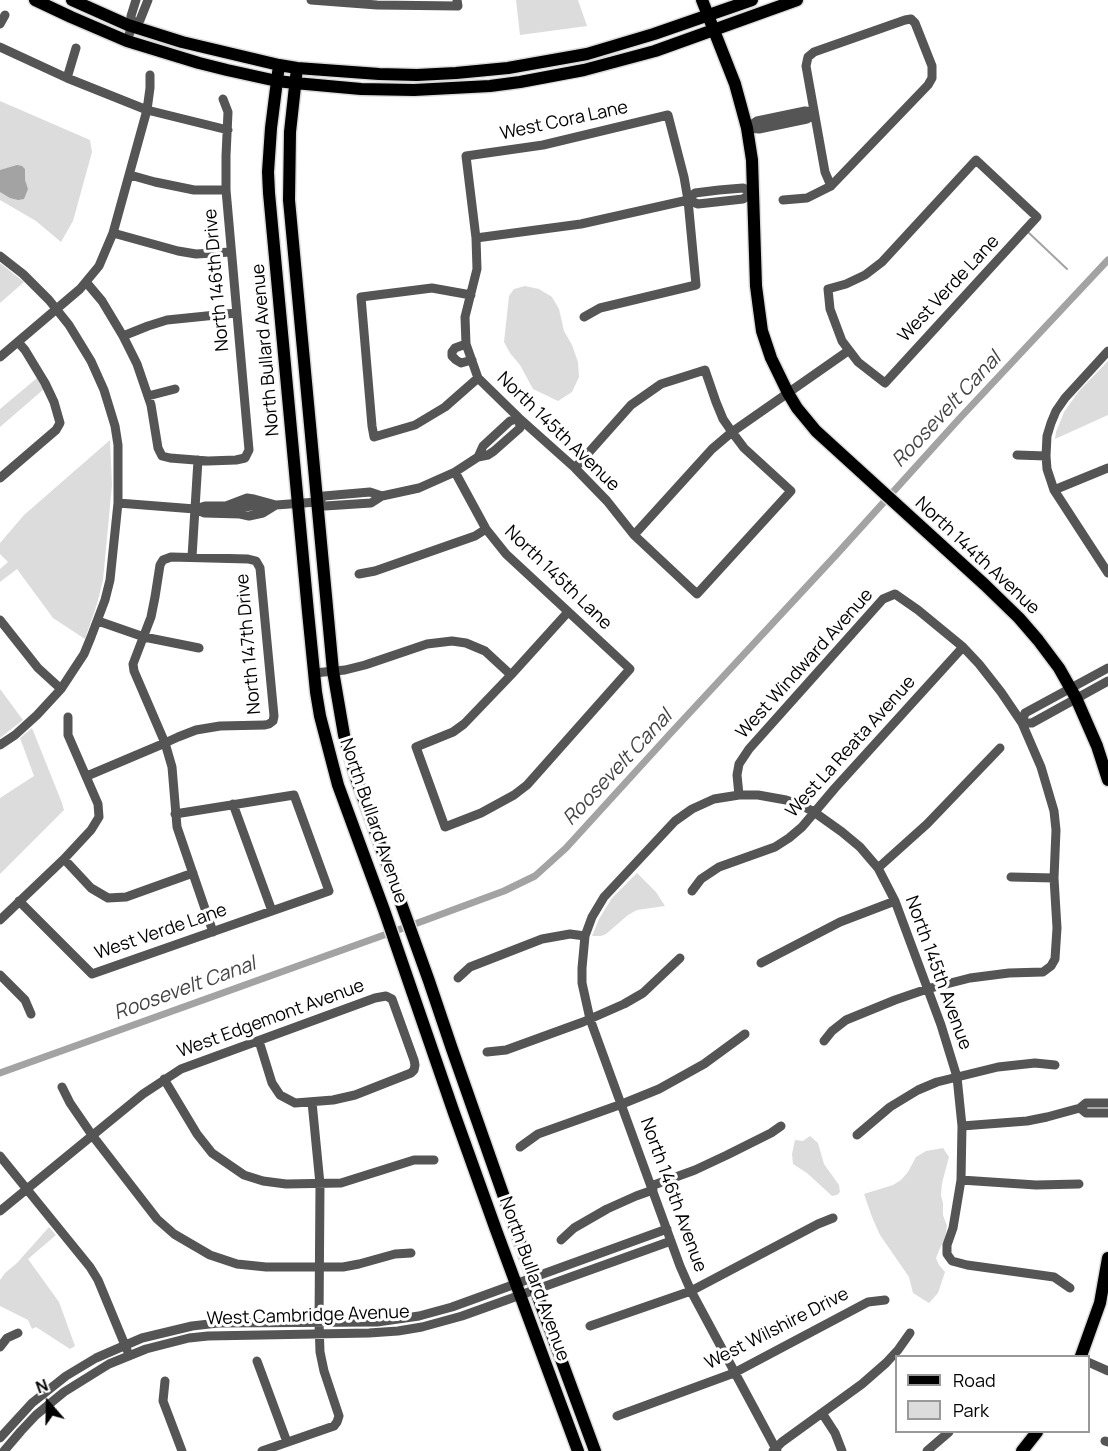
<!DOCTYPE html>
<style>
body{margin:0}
#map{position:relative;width:1108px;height:1451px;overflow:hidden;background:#fff;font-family:Manrope,sans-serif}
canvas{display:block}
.legend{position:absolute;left:895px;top:1355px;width:195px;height:78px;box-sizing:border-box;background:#fff;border:2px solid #999;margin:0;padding:8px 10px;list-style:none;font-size:18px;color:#000}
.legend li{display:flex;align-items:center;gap:12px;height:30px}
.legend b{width:30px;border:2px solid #999}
.north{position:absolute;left:18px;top:1373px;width:60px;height:60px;-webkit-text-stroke:4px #fff;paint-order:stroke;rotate:340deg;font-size:16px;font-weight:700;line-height:24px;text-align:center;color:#000}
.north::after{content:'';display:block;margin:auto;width:21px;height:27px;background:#000;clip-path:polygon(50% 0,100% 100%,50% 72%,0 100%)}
</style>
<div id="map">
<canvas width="1108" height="1451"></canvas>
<ul class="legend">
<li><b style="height:8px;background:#000"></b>Road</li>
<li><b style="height:16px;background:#dcdcdc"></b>Park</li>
</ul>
<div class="north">N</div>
</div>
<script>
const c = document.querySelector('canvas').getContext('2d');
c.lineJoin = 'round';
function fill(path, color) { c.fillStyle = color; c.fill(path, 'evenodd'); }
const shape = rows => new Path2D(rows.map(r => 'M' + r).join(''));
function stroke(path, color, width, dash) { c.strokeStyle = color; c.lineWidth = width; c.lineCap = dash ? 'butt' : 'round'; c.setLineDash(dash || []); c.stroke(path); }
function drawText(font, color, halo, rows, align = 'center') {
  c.font = font + ' Manrope,sans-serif'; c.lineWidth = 6; c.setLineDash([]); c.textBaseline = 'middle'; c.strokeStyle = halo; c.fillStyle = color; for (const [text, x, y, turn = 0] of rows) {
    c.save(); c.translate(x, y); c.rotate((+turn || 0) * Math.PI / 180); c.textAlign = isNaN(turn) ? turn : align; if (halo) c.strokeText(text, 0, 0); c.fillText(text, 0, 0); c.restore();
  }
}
fill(shape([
 [516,0,578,0,587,26,520,35],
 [0,101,90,140,92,152,73,221,61,242,36,221,0,200],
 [0,263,24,282,0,303],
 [525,286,539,289,552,297,559,309,564,331,572,345,578,362,579,377,572,392,558,401,533,389,520,365,510,353,504,342,509,296,514,289],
 [1108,361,1108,415,1055,439,1056,432,1064,412,1079,391],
 [37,378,44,389,0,427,0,409],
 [110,440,112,485,103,580,97,604,85,639,53,618,17,569,0,582,0,569,8,562,0,554,0,543,24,515],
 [0,689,23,720,0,738],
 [32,728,62,803,64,810,0,874,0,798,34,776,20,738],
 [637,873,656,892,665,906,637,910,628,915,606,934,601,936,592,936,599,919,612,898],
 [810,1136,818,1143,824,1164,839,1185,840,1192,837,1195,832,1196,807,1173,793,1164,792,1154,795,1140,803,1141],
 [943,1148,949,1157,942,1183,941,1195,943,1203,943,1215,947,1226,945,1239,940,1248,936,1258,939,1265,945,1272,938,1293,929,1303,913,1293,909,1277,880,1235,872,1217,864,1194,893,1185,901,1180,908,1172,916,1157,926,1151],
 [49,1227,56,1235,28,1259,59,1302,75,1346,70,1349,36,1327,32,1329,28,1320,0,1306,0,1280,5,1273,17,1263]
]), '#dcdcdc');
fill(shape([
 [17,165,22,166,25,169,25,180,28,189,24,199,18,200,10,198,0,192,0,170]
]), '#a3a3a3');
stroke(shape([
 [1029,233,1067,269]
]), '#a3a3a3', 2);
stroke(shape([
 [0,1073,423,921,504,891,535,876,566,848,669,735,836,555,959,419,1108,260]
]), '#a3a3a3', 7);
const major = shape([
 [35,0,71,17,127,41,199,63,227,70,277,81,295,83,361,89,414,90,490,86,520,82,584,70,655,51,797,0],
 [72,0,128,25,182,42,279,65,297,68,379,74,417,75,456,73,508,68,587,54,654,34,752,0],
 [702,0,735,84,747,128,752,160,756,286,759,309,762,331,771,358,788,393,797,408,816,431,985,585,1019,618,1038,640,1059,668,1076,698,1097,746,1108,780],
 [279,65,271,128,268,172,269,193,308,612,316,692,320,716,338,785,384,910,454,1113,496,1230,578,1451],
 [297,68,290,132,289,200,333,671,344,735,356,778,429,981,452,1049,530,1271,538,1297,595,1451],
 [1081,1356,1100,1303,1108,1258],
 [1022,1451,1037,1432]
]);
stroke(major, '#dbdbdb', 15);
stroke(shape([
 [311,0,377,5,458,6,457,0],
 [0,24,5,15],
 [132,26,140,20,148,0],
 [127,41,132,26,131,16,136,0],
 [0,47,67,78,147,110,228,130],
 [67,78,76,48],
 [747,128,757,121,805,111,814,112],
 [747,128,759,129,807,119,814,112],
 [976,160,1037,217,885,383,858,362,842,341,830,309,828,289,846,284,865,275,882,262,976,160],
 [130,175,155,182,194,190,226,190],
 [688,200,695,193,719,190,743,188,753,192],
 [783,200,807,198,831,186,928,85,932,78,932,66,915,23,911,19,905,20,814,52,808,57,806,66,825,172,831,186],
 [113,233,178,251,196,254,231,252],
 [476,238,581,224,688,200,698,204,743,199,753,192],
 [0,256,23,274,49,300,69,325,91,361,104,390,115,426,118,445,118,503,110,580,105,600,91,637,84,654,61,689,37,715,15,735,0,745],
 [86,282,102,301,123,336,137,364,151,405,158,448,162,456,170,458,208,461,236,460,245,458,249,450,226,190,226,156,228,112,223,99],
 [471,295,432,288,361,297,372,426,374,437,415,425,445,407,478,378],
 [123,336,148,326,167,320,236,313],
 [466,344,455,348,452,352,452,356,456,360,461,363,472,360],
 [1108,351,1065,398,1056,411,1051,423,1047,436,1046,456,1047,469,1054,490,1108,573],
 [0,357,80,289,99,266,113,233,147,110,150,88,150,75],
 [148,396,175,389],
 [1017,455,1046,456],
 [575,468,631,405,661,384,705,370,716,402,723,419,732,432,744,448,791,491,697,594,634,535,607,501,575,468,519,418,478,378,466,344,465,317,477,269,476,238,466,156,543,145,668,115,684,177,688,200,696,285,600,308,584,317],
 [455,472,486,529,506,554,630,669,527,785,514,795,481,813,445,827,416,747,453,732,464,724,511,675,568,612],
 [0,478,56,430,60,423,54,402,45,383,25,350,18,342],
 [1054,490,1108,468],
 [317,502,325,506,371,503,382,496,419,488,455,472,478,457,488,455,494,451,520,428,519,418,510,421,483,446,478,457],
 [317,502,324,496,370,492,382,496],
 [118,503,195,509,205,506,226,506,247,498,254,499,276,505,317,502],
 [232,506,244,507,266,504],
 [195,509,204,513,240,514,249,516,263,513,276,505],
 [634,535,712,449,732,432,848,351],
 [192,557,198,460],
 [359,574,375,571,475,536,486,529],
 [0,620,38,668,61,689],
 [98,621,144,637,199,648],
 [1108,668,1025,713,1022,723,1032,723,1108,681],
 [314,673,345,670,365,665,427,644,452,641,466,643,485,651,511,675],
 [87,776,165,743,178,737,196,730,220,726,265,725,269,724,273,721,274,716,260,568,256,561,248,559,171,557,163,560,160,565,155,597,151,617,133,664,134,671,165,743,172,767,177,827,213,932],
 [739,795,737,775,739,764,749,749,883,599,895,594,918,610,963,647,979,664,1001,692,1022,723,1041,767,1054,811,1056,830,1054,878,1057,928,1055,959,1051,966,1043,972,1009,973,970,978,927,989,895,1000,846,1020,832,1031,824,1041],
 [233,804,272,911],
 [64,859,91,888,108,898,126,897,193,873],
 [878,868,927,824,1000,748],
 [1011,877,1054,878],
 [692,891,701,879,719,867,775,847,789,838,802,827,835,788,963,647],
 [19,901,92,974,329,891,294,795,175,814],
 [0,920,64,859,91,830,99,817,98,804,68,735,68,717],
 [761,963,840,922,895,901],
 [0,975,25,1000,31,1014],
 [458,978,470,967,542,939,570,934,585,936],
 [487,1052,506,1050,583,1022,624,1004,643,993,680,958],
 [164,1079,197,1134,212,1153,244,1175,263,1181,286,1184,341,1183,414,1160,434,1160],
 [62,1087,70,1103,92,1135,157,1219,174,1234,210,1255,237,1264,266,1267,343,1267,359,1264,395,1254,411,1253],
 [1080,1108,1086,1113,1108,1113],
 [962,1126,1027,1121,1047,1117,1080,1108,1086,1103,1108,1103],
 [857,1135,890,1107,918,1090,937,1082,998,1067,1035,1063,1055,1065],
 [520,1147,538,1134,622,1104,659,1089,704,1064,745,1034],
 [0,1156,90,1267,98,1280,127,1350],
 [961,1180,1036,1185,1079,1184],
 [651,1186,695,1170,727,1155,771,1133,781,1126],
 [0,1211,143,1094,181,1069,375,998,386,996,392,999,414,1060,415,1065,414,1070,411,1073,355,1095,333,1100,295,1103,280,1095,272,1083,259,1041],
 [561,1240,574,1228,607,1209,636,1196,653,1190],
 [590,1326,691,1291,818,1224,833,1218],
 [0,1347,7,1338,18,1333],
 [257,1361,287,1442],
 [1088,1362,1108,1371],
 [165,1381,163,1401,182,1451],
 [822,1413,835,1433,842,1451],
 [617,1416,734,1373,868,1302,885,1300],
 [0,1438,32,1403,66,1376,96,1358,142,1338,192,1326,218,1323,377,1322,419,1316,452,1307,667,1229],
 [1105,1441,1108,1442],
 [4,1451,21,1431,36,1415,64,1392,109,1364,146,1349,189,1338,208,1336,369,1333,398,1331,422,1327,462,1316,671,1241],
 [262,1451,334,1426,337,1422,339,1416,324,1371,320,1352,319,1323,320,1184,312,1102],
 [773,1451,782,1442,862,1384,886,1363,898,1350,910,1333],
 [777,1451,691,1291,680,1266,590,1019,582,983,582,968,585,936,592,917,604,897,675,821,692,809,714,799,739,795,758,795,786,800,799,804,814,812,842,832,860,847,878,868,895,901,941,1025,957,1077,962,1126,961,1180,953,1228,947,1245,947,1254,952,1261,967,1265,1054,1277,1070,1288],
 [927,1451,949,1432]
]), '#555', 9);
stroke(major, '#000', 12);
drawText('18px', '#000', '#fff', [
 ["West Cora Lane",564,121,-12],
 ["North 146th Drive",217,280,-95],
 ["West Verde Lane",949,289,-47],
 ["North Bullard Avenue",266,350,-95],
 ["North 145th Avenue",558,432,44],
 ["North 144th Avenue",977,556,43],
 ["North 145th Lane",558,578,44],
 ["North 147th Drive",249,644,-95],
 ["West Windward Avenue",805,664,-48],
 ["West La Reata Avenue",851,747,-48],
 ["North Bullard Avenue",373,821,71],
 ["West Verde Lane",161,932,-19],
 ["North 145th Avenue",938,973,70],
 ["West Edgemont Avenue",271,1019,-20],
 ["North 146th Avenue",673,1195,70],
 ["North Bullard Avenue",534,1279,70],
 ["West Cambridge Avenue",308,1316,-2],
 ["West Wilshire Drive",777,1329,-27]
]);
drawText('italic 20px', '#444', '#fff', [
 ["Roosevelt Canal",947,410,-47],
 ["Roosevelt Canal",618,768,-47],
 ["Roosevelt Canal",185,989,-20]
]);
</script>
